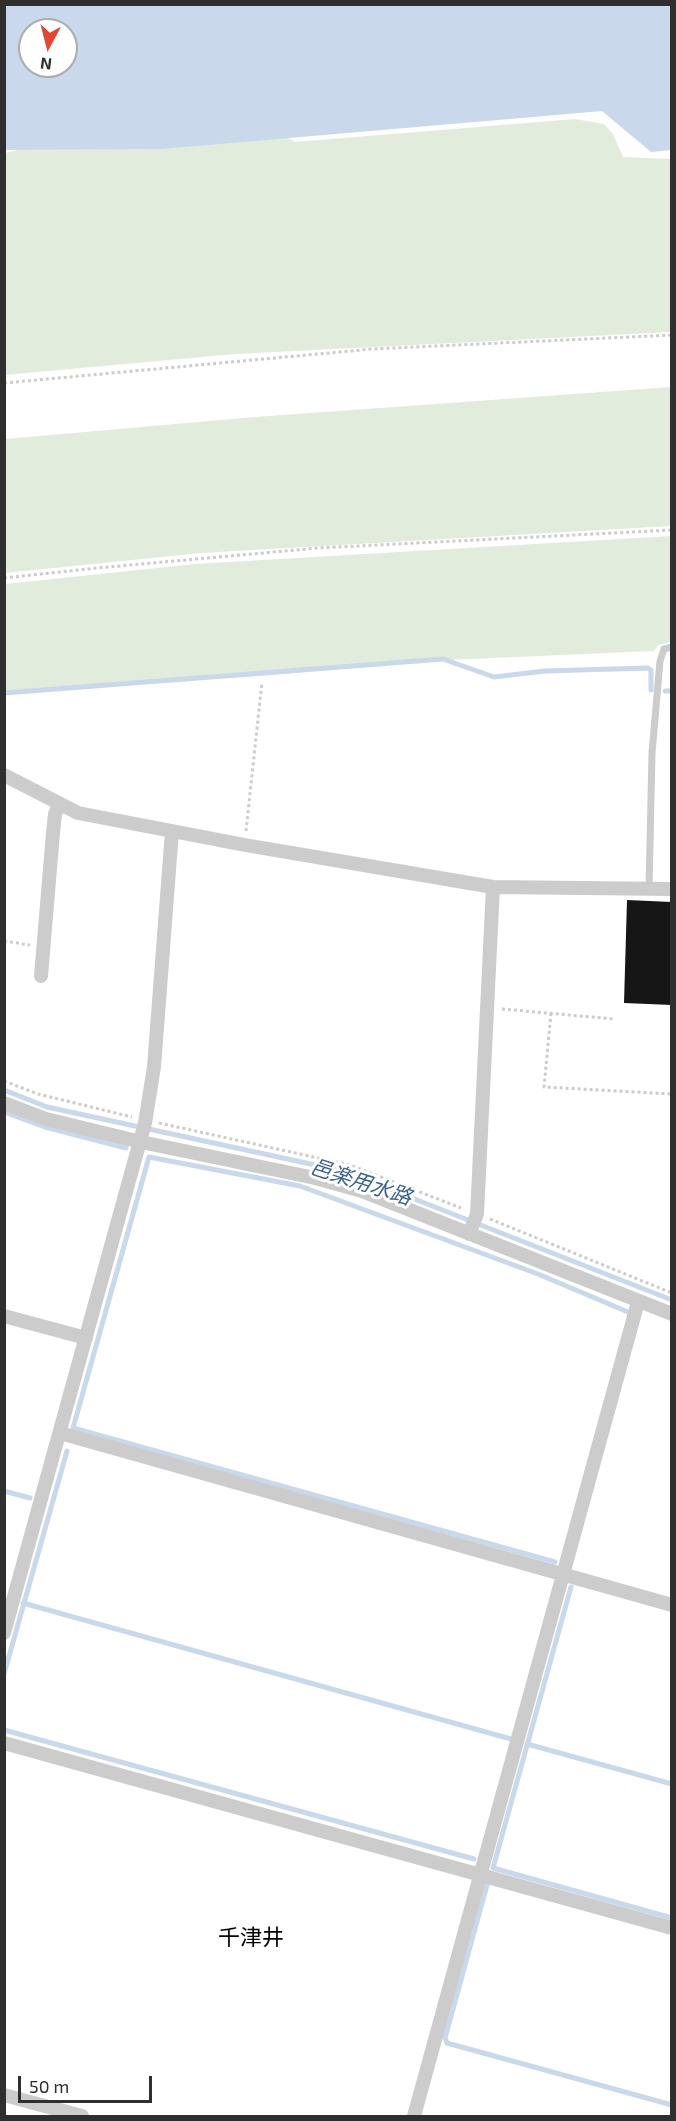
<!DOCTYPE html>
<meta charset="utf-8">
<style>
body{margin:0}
#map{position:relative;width:676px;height:2121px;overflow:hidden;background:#fff;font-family:"Exo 2",sans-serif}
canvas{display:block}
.frame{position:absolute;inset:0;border:6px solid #2f2f2f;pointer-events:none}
.north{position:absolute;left:18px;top:18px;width:60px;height:60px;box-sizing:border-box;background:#fff;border:2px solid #acacac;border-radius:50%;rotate:187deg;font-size:16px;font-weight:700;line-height:24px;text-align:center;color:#2f2f2f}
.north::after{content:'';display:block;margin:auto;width:21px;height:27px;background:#e14735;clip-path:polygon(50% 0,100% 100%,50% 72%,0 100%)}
.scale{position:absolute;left:18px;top:2076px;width:134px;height:27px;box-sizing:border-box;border:3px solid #2f2f2f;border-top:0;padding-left:8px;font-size:18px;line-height:21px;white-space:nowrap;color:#2f2f2f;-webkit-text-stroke:4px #fff;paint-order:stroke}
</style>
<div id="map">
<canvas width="676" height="2121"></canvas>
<div class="frame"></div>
<div class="north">N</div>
<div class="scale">50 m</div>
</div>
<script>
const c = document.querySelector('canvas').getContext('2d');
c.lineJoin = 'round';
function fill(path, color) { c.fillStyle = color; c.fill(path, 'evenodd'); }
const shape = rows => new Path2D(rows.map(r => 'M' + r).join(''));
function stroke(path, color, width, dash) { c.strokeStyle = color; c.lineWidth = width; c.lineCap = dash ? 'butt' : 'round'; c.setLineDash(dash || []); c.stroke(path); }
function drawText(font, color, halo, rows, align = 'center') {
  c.font = font + ' "Exo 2","Noto Sans JP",sans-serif'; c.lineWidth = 6; c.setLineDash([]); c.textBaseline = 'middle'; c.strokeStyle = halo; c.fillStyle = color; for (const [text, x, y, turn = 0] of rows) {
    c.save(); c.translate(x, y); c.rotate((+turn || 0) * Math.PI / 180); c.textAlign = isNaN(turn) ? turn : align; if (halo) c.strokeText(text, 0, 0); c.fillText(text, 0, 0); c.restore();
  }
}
fill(shape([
 [575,119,604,124,613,134,623,157,671,159,671,332,235,354,5,375,5,153,81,134,271,128,295,142],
 [671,387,671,526,201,553,5,573,5,439,255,417],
 [671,536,671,642,658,645,654,651,448,660,247,677,5,691,5,584,195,564]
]), '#e2ecdd');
fill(shape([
 [4,5,671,5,671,150,651,152,602,111,162,149,5,150],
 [30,30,66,30,66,66,30,66]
]), '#cad8eb');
stroke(shape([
 [665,691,672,691],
 [4,693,443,659,494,677,545,671,648,668,651,670,651,690],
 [4,1090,47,1107,343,1171,672,1300],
 [4,1112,45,1127,126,1148],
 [4,1491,30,1498],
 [555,1562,73,1428,149,1157,300,1186,538,1274,628,1312],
 [571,1587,493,1868,672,1918],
 [23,1603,511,1739],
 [4,1674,67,1451],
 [4,1730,474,1859],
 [527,1744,672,1784],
 [487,1885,445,2038,447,2043,672,2105]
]), '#cad8eb', 5);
fill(shape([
 [627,900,672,902,672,1005,624,1003]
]), '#161616');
stroke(shape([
 [4,383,372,349,672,335],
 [4,578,97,568,318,548,672,530],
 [246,831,262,682],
 [4,941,30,945],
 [502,1009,614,1019],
 [551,1013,544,1087,672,1094],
 [4,1081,38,1094,132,1117],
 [159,1123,350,1165,461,1208],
 [490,1219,672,1293]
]), '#ccc', 3, [3, 3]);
stroke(shape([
 [649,889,652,753,660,661,664,649,672,647]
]), '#ccc', 7);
stroke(shape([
 [4,775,78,813,245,845,493,887,672,889],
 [41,976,53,833,55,814,59,804],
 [4,1103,46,1119,141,1142,315,1178,362,1191,672,1314],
 [469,1234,477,1214,493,887],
 [4,1316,86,1338],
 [60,1433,672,1605],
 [4,1633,145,1123,154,1067,172,831],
 [4,1743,672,1928],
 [4,2095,82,2116],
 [414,2116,638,1302]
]), '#ccc', 14);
drawText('italic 21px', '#3e628f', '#fff', [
 ["邑楽用水路",361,1182,18]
]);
drawText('22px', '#000', '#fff', [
 ["千津井",251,1938]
]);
</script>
